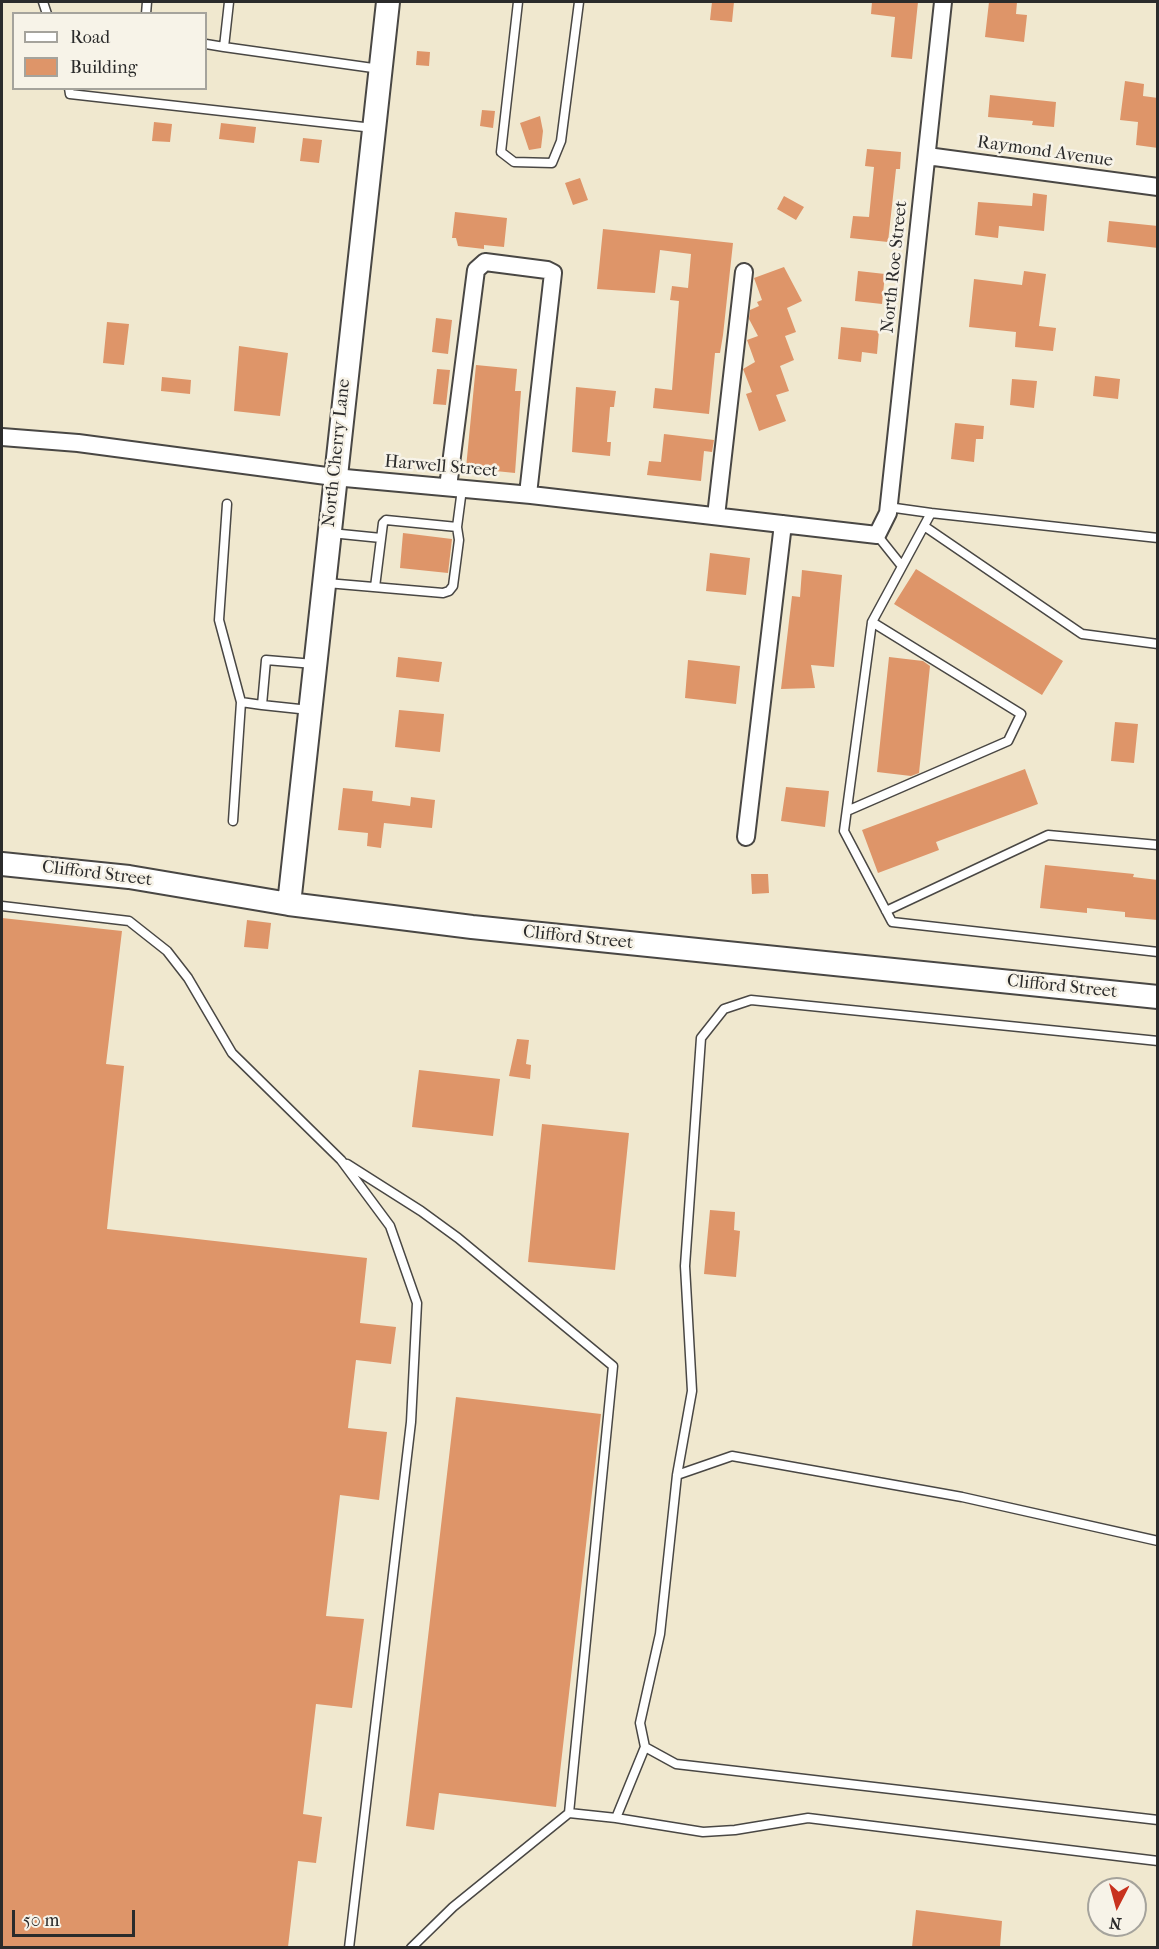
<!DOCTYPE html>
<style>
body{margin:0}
#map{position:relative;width:1159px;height:1949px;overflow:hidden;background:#f0e8cf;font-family:"IM FELL French Canon",serif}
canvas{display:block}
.frame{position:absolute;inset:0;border:3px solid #2b2b2b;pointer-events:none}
.legend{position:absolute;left:12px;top:12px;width:195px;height:78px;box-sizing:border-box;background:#f7f3e8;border:2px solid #a5a39c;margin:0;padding:8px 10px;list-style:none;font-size:18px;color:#2b2b2b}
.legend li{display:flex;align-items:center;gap:12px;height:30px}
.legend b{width:30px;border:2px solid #a5a39c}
.north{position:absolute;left:1087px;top:1877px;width:60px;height:60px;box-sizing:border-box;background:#f7f3e8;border:2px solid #a5a39c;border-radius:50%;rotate:186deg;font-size:16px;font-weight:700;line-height:24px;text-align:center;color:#2b2b2b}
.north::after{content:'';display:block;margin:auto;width:21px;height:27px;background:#c8321e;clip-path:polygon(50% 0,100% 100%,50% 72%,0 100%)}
.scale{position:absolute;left:12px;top:1910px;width:123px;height:27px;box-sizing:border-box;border:3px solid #2b2b2b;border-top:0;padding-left:8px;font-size:18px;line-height:21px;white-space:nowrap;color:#2b2b2b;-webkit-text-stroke:4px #f7f3e8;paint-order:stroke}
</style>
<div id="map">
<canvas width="1159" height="1949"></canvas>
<div class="frame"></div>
<ul class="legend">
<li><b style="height:8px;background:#fff"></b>Road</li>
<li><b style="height:16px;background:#de9569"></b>Building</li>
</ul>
<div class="north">N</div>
<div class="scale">50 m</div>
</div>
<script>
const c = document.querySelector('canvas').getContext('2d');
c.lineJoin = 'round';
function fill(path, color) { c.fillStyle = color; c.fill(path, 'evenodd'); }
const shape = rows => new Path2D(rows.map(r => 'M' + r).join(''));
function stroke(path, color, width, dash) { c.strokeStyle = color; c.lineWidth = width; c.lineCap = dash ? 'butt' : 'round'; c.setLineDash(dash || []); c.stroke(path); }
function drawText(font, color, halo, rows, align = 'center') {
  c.font = font + ' "IM FELL French Canon",serif'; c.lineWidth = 5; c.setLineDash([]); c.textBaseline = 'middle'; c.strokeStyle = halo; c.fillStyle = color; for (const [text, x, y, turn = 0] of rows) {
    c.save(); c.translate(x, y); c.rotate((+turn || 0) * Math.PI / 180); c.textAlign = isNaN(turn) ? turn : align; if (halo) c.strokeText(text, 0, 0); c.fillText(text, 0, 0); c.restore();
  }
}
fill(shape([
 [712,2,734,2,732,22,710,20],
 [872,2,918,2,912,59,891,57,895,17,871,14],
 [989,2,1017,2,1016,14,1027,15,1024,42,985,37],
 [417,51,430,52,429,66,416,65],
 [1125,81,1144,84,1143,96,1158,98,1158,148,1136,145,1138,122,1120,120],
 [990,95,1056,102,1054,127,1032,125,1033,121,988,117],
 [482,110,495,111,493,128,480,126],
 [540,116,543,131,541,148,529,150,520,123],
 [154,122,172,124,170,142,152,141],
 [221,123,256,127,254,143,219,139],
 [303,138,322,140,319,163,300,161],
 [867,149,901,152,900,169,896,169,888,242,850,238,853,216,869,217,874,167,865,166],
 [580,178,588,200,573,205,565,183],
 [1033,193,1047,195,1044,231,999,226,998,238,975,235,978,202,1032,206],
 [784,196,804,207,796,220,777,209],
 [455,212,507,218,504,247,484,245,484,249,458,246,456,238,452,238],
 [1109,221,1158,226,1158,248,1107,242],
 [603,229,733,243,723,335,720,353,715,353,709,414,653,408,655,388,672,390,679,301,670,300,672,286,688,288,691,254,660,250,655,293,597,289],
 [784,267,802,301,787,308,796,332,785,336,794,360,780,366,789,391,776,395,786,421,759,431,746,394,752,392,743,369,755,362,747,340,758,336,749,319,750,310,759,306,757,302,762,300,754,278],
 [858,271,885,274,882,304,855,301],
 [1024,271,1046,274,1039,326,1056,328,1053,351,1015,347,1016,332,969,327,974,279,1022,285],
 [436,318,452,320,448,354,432,352],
 [107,322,129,324,124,365,103,363],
 [841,327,879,331,877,354,862,352,861,362,838,359],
 [239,346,288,353,280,416,234,411],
 [476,365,517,369,515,391,521,391,515,473,466,468],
 [437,369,450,370,446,405,433,404],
 [1095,376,1120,379,1118,399,1093,396],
 [162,377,191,380,190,394,161,391],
 [1012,379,1037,381,1034,408,1010,405],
 [576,387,616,391,614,407,610,407,607,442,611,442,610,456,572,452],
 [955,423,984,426,983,439,976,439,974,462,951,459],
 [664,434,714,440,712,452,704,451,701,481,647,475,649,461,661,462],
 [403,533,452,539,448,573,400,568],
 [710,553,750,558,746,595,706,591],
 [916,569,1063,661,1042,695,894,604],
 [802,570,842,575,834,667,811,665,815,688,781,689,792,596,800,597],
 [398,657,442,662,439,682,396,677],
 [889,657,923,661,930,666,919,773,911,776,877,772],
 [688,660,740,666,736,704,685,698],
 [399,710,444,714,440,752,395,747],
 [1115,722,1138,724,1134,763,1111,761],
 [1025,769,1038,804,936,842,939,850,878,873,862,830],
 [786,787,829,791,825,827,781,821],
 [343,788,373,791,372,801,410,806,411,797,435,800,432,828,384,823,381,848,367,846,368,833,338,830],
 [1045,865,1134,874,1133,877,1158,880,1158,920,1125,917,1125,912,1087,908,1087,913,1040,908],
 [751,874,768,874,769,893,752,894],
 [2,918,122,931,106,1064,124,1066,107,1229,367,1258,360,1323,396,1327,391,1364,356,1360,348,1428,387,1432,379,1500,340,1495,326,1616,364,1619,352,1708,316,1704,303,1814,322,1817,316,1863,298,1861,288,1947,2,1947],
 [247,920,271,923,268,949,244,947],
 [517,1039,529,1040,526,1064,531,1065,530,1079,509,1076],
 [419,1070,500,1079,493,1136,412,1127],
 [542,1124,629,1133,615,1270,528,1262],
 [710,1210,735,1212,734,1230,740,1231,736,1277,704,1274],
 [456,1397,601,1414,556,1807,439,1793,434,1830,406,1826],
 [916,1910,1002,1921,1000,1947,912,1947]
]), '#de9569');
const lane = shape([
 [43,2,47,14],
 [229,2,224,47,380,69],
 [518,2,501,152,514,162,552,163,561,141,579,2],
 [146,14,147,2],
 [206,44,224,47],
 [69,88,70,94,373,128],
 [227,504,219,620,241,702],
 [888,507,931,513],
 [924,526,1082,634,1158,644],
 [331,533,381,538],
 [877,535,901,565],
 [1158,538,931,513,872,622,844,831,892,922,1158,952],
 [327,583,443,593,449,591,453,586,459,540,457,527,462,489],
 [375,587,383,523,386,520,457,527],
 [309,710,262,705,266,660,314,664],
 [847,811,1008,741,1021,714,872,622],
 [233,821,241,702,262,705],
 [2,906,129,921,167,951,188,978,232,1053,341,1160,390,1226,417,1303,411,1422,349,1948],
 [886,911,1048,835,1158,845],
 [1158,1041,751,1000,724,1009,701,1038,685,1266,692,1391,677,1475,660,1634,640,1723,645,1747,676,1764,1158,1820],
 [347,1164,421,1211,458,1238,613,1366,569,1813,616,1818,645,1747],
 [677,1475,732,1456,962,1497,1158,1541],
 [616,1818,703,1832,735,1830,808,1818,1158,1861],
 [411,1948,453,1907,569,1813]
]);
const street = shape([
 [927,156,1158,187],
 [2,437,78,443,334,477,531,495,877,535,888,513,943,2],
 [448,487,476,270,485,262,547,270,553,273,528,494],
 [716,516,744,272],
 [746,837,783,524]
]);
const secondary = shape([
 [2,864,129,877,289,904,472,927,1158,997],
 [289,904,388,2]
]);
stroke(lane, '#494744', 11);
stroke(street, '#494744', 20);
stroke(secondary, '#494744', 26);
stroke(lane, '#fff', 8);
stroke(street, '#fff', 16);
stroke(secondary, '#fff', 22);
drawText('18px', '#2b2b2b', '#f7f3e8', [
 ["Raymond Avenue",1045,152,8],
 ["North Roe Street",895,267,-84],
 ["North Cherry Lane",337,453,-84],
 ["Harwell Street",441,467,5],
 ["Clifford Street",97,874,7],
 ["Clifford Street",578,938,6],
 ["Clifford Street",1062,987,6]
]);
</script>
